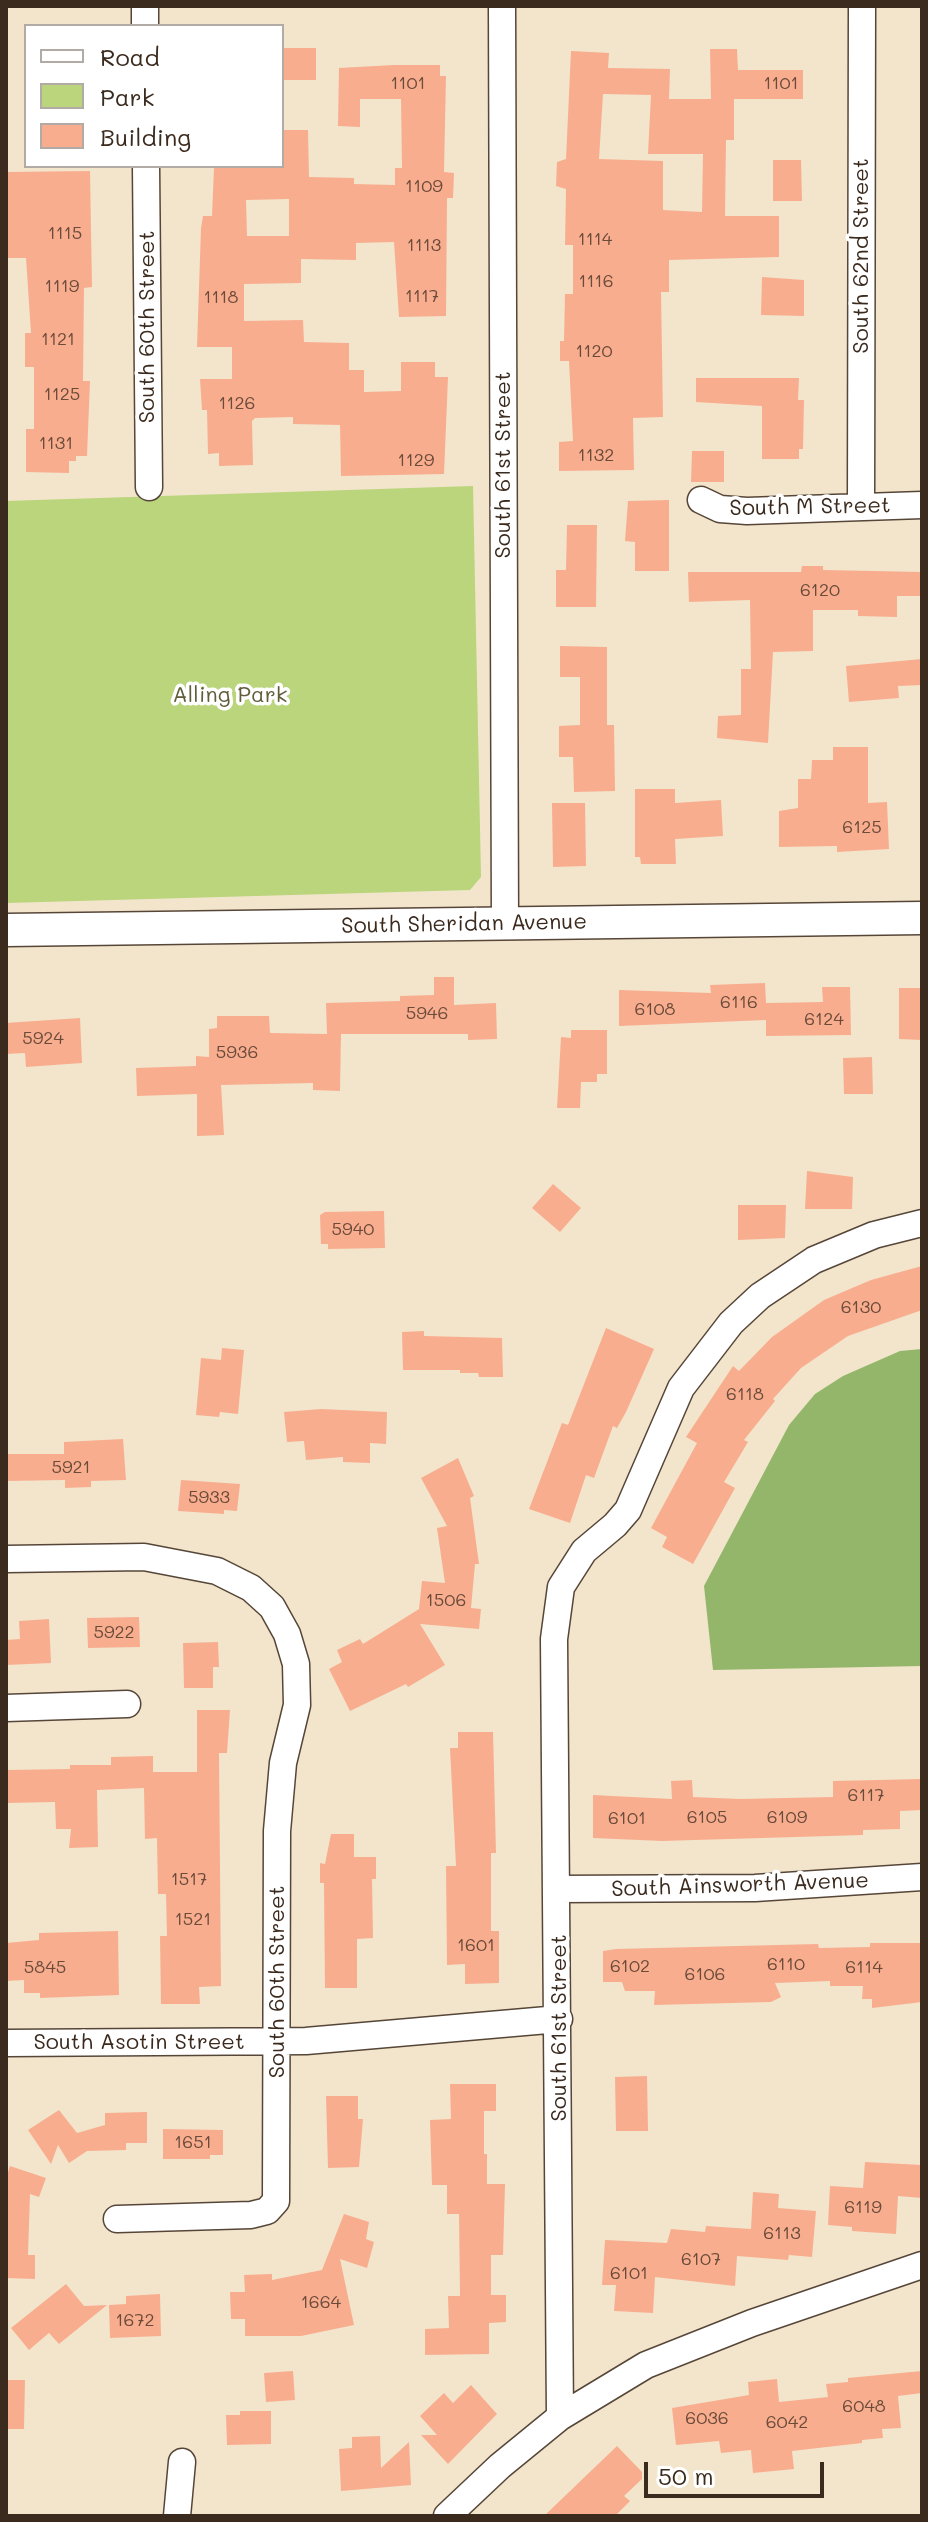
<!DOCTYPE html>
<style>
body{margin:0}
#map{position:relative;width:928px;height:2522px;overflow:hidden;background:#f2e5cc;font-family:Mali,sans-serif}
canvas{display:block}
.frame{position:absolute;inset:0;border:8px solid #3b2a1e;pointer-events:none}
.legend{position:absolute;left:24px;top:24px;width:260px;height:144px;box-sizing:border-box;background:#fff;border:2px solid #b1aaa5;margin:0;padding:10px 14px;list-style:none;font-size:24px;color:#3b2a1e}
.legend li{display:flex;align-items:center;gap:16px;height:40px}
.legend b{width:40px;border:2px solid #b1aaa5}
.scale{position:absolute;left:644px;top:2462px;width:180px;height:36px;box-sizing:border-box;border:4px solid #3b2a1e;border-top:0;padding-left:10px;font-size:24px;line-height:28px;white-space:nowrap;color:#3b2a1e;-webkit-text-stroke:6px #fff;paint-order:stroke}
</style>
<div id="map">
<canvas width="928" height="2522"></canvas>
<div class="frame"></div>
<ul class="legend">
<li><b style="height:10px;background:#fff"></b>Road</li>
<li><b style="height:22px;background:#bad57b"></b>Park</li>
<li><b style="height:22px;background:#f9ad8f"></b>Building</li>
</ul>
<div class="scale">50 m</div>
</div>
<script>
const c = document.querySelector('canvas').getContext('2d');
c.lineJoin = 'round';
function fill(path, color) { c.fillStyle = color; c.fill(path, 'evenodd'); }
const shape = rows => new Path2D(rows.map(r => 'M' + r).join(''));
function stroke(path, color, width, dash) { c.strokeStyle = color; c.lineWidth = width; c.lineCap = dash ? 'butt' : 'round'; c.setLineDash(dash || []); c.stroke(path); }
function drawText(font, color, halo, rows, align = 'center') {
  c.font = font + ' Mali,sans-serif'; c.lineWidth = 7; c.setLineDash([]); c.textBaseline = 'middle'; c.strokeStyle = halo; c.fillStyle = color; for (const [text, x, y, turn = 0] of rows) {
    c.save(); c.translate(x, y); c.rotate((+turn || 0) * Math.PI / 180); c.textAlign = isNaN(turn) ? turn : align; if (halo) c.strokeText(text, 0, 0); c.fillText(text, 0, 0); c.restore();
  }
}
fill(shape([
 [473,486,481,877,470,890,6,903,6,501]
]), '#bad57b');
fill(shape([
 [922,1349,922,1666,713,1670,704,1586,789,1425,815,1394,843,1376,900,1351]
]), '#93b66b');
fill(shape([
 [282,48,316,48,316,80,282,80],
 [710,49,737,49,738,70,803,70,803,99,734,99,734,140,726,140,725,216,779,216,779,257,669,260,669,292,661,292,663,417,633,418,634,470,559,471,559,442,573,441,569,361,560,361,560,341,564,341,565,294,573,294,573,245,565,245,566,189,556,186,557,162,566,159,571,51,609,53,608,68,670,69,669,99,711,99],
 [603,94,651,95,648,154,703,154,702,212,663,210,663,161,599,159],
 [394,65,440,65,440,76,446,76,444,172,454,173,453,198,447,198,446,316,399,317,394,242,356,243,356,260,301,259,301,283,244,284,244,321,303,320,304,342,349,343,349,370,364,370,364,392,401,391,401,362,435,362,435,377,448,377,444,474,341,476,340,425,293,424,293,417,255,418,252,421,253,465,219,466,219,453,208,454,207,410,202,410,200,379,232,379,232,347,197,347,201,228,203,216,212,216,214,168,282,167,282,130,308,130,309,177,354,178,354,184,395,185,395,168,402,168,401,99,360,99,360,127,338,126,339,68],
 [289,199,289,236,247,236,246,200],
 [773,160,801,160,802,201,773,201],
 [90,171,92,287,84,288,83,381,90,381,87,456,76,456,76,461,69,461,69,473,26,472,26,429,34,429,34,367,25,367,25,333,31,333,26,258,6,258,6,172],
 [762,277,804,280,804,316,761,315],
 [696,378,799,378,798,400,804,400,803,449,799,449,799,459,762,459,762,406,696,402],
 [692,451,724,451,724,482,691,482],
 [669,500,669,571,635,571,635,542,625,541,628,501],
 [567,525,597,525,596,607,556,607,556,570,566,570],
 [802,566,823,566,823,570,922,572,922,596,897,596,897,617,858,616,858,610,813,610,813,651,773,652,768,743,717,738,718,716,741,715,741,669,751,669,750,600,689,602,688,572,801,572],
 [560,646,607,647,607,725,614,725,615,791,574,792,573,757,559,757,559,726,580,725,580,677,560,677],
 [922,659,922,685,898,686,899,698,849,702,846,666],
 [833,747,868,747,868,803,887,802,889,849,837,852,837,846,779,847,779,811,798,808,798,779,811,779,812,760,833,760],
 [635,789,675,789,675,803,721,800,723,836,675,839,676,864,641,864,640,857,635,857],
 [552,803,585,803,586,866,553,867],
 [434,977,454,977,454,1005,496,1003,497,1039,468,1040,468,1034,341,1034,340,1091,313,1090,313,1083,221,1085,224,1135,197,1136,197,1094,137,1096,136,1068,196,1066,196,1056,209,1057,209,1029,217,1028,217,1016,269,1016,270,1033,327,1034,326,1003,400,1001,400,996,434,995],
 [765,983,766,1003,823,1002,822,987,850,987,851,1035,766,1036,766,1020,619,1026,619,990,711,993,710,985],
 [899,988,922,988,922,1040,899,1039],
 [80,1018,82,1063,26,1067,25,1053,6,1054,6,1023],
 [571,1030,607,1030,607,1074,597,1074,597,1082,581,1082,580,1108,557,1108,561,1037,571,1038],
 [872,1057,873,1094,844,1094,843,1058],
 [807,1171,853,1177,852,1209,805,1209],
 [553,1184,581,1208,560,1232,532,1208],
 [738,1205,786,1205,785,1238,738,1240],
 [384,1211,385,1248,328,1249,328,1244,321,1244,320,1215,325,1212],
 [922,1266,922,1310,848,1336,801,1368,773,1399,775,1401,744,1440,748,1442,724,1482,735,1488,693,1564,662,1547,667,1537,651,1528,697,1443,686,1437,733,1366,739,1371,772,1337,824,1300,871,1280],
 [606,1328,654,1349,626,1412,617,1428,613,1426,594,1478,586,1475,570,1523,529,1509,562,1423,568,1425],
 [424,1331,424,1336,502,1338,503,1377,479,1377,478,1373,460,1373,460,1370,403,1370,402,1332],
 [222,1348,244,1350,238,1414,220,1412,219,1417,196,1415,201,1358,221,1360],
 [321,1409,387,1412,386,1444,370,1443,370,1463,343,1462,343,1457,306,1460,304,1441,287,1442,284,1412],
 [123,1439,126,1480,91,1481,91,1487,65,1488,65,1480,6,1481,6,1454,64,1454,64,1442],
 [458,1458,474,1496,470,1498,479,1564,475,1564,471,1608,481,1609,479,1629,420,1624,445,1665,408,1687,406,1684,350,1711,329,1669,342,1662,337,1650,360,1639,363,1644,419,1609,422,1581,445,1583,437,1528,447,1526,421,1478],
 [181,1480,240,1484,237,1511,224,1510,224,1514,178,1511],
 [139,1617,140,1647,88,1648,87,1618],
 [49,1619,51,1663,6,1665,6,1640,20,1639,19,1621],
 [218,1642,219,1667,213,1667,213,1688,184,1688,183,1643],
 [197,1710,230,1710,227,1753,219,1753,221,1986,199,1987,200,2004,161,2004,160,1936,167,1936,166,1894,158,1894,157,1838,145,1839,144,1788,97,1790,98,1847,69,1848,71,1829,56,1829,55,1802,6,1803,6,1770,70,1769,70,1765,111,1765,111,1757,153,1756,153,1772,197,1772],
 [458,1732,493,1732,496,1853,491,1853,491,1931,499,1931,499,1983,465,1984,465,1964,447,1965,446,1866,456,1866,450,1748,458,1748],
 [922,1779,922,1810,900,1811,900,1829,863,1830,863,1835,662,1841,593,1838,593,1795,672,1799,671,1781,692,1780,693,1797,739,1799,833,1797,833,1781],
 [331,1834,354,1834,354,1857,376,1857,376,1879,372,1879,373,1938,357,1939,357,1988,325,1988,324,1883,320,1883,320,1863,325,1864],
 [118,1931,119,1995,40,1998,40,1993,24,1993,24,1980,6,1981,6,1943,39,1940,39,1933],
 [870,1943,922,1943,922,2002,872,2008,872,1999,862,1999,863,1986,830,1986,830,1981,775,1983,781,1997,771,2002,654,2005,655,1991,625,1991,622,1982,603,1982,603,1951,616,1949,818,1944,819,1948,870,1947],
 [647,2076,648,2131,616,2131,615,2077],
 [450,2084,496,2084,496,2111,484,2111,484,2154,487,2154,487,2184,505,2184,503,2255,491,2255,491,2295,506,2295,506,2322,489,2323,489,2354,425,2355,425,2329,449,2328,448,2296,460,2296,459,2214,447,2214,447,2185,432,2185,430,2120,451,2119],
 [326,2096,358,2096,358,2119,363,2119,359,2167,328,2168],
 [59,2110,77,2133,105,2125,105,2113,147,2112,147,2143,126,2143,126,2150,87,2151,69,2163,58,2145,51,2164,28,2130],
 [163,2129,223,2130,223,2155,210,2155,210,2159,163,2159],
 [865,2162,922,2165,922,2198,898,2196,896,2234,852,2231,852,2227,828,2225,830,2186,863,2188],
 [10,2166,46,2178,39,2197,30,2194,28,2255,35,2255,35,2279,6,2278,6,2178],
 [753,2192,779,2194,778,2208,816,2211,812,2257,789,2255,788,2260,737,2256,735,2286,655,2277,653,2313,614,2311,616,2285,602,2285,605,2240,667,2243,671,2229,705,2232,706,2226,751,2229],
 [344,2214,369,2222,366,2239,374,2242,367,2268,340,2259,354,2325,301,2336,245,2336,245,2319,231,2319,230,2292,245,2292,244,2275,272,2274,272,2280,322,2270],
 [66,2284,84,2306,107,2305,59,2344,49,2333,29,2350,11,2328],
 [160,2294,161,2336,110,2338,109,2305,126,2304,126,2296],
 [293,2371,295,2400,266,2402,264,2373],
 [922,2371,922,2393,898,2396,901,2428,882,2429,883,2438,862,2440,862,2443,792,2451,794,2469,753,2473,751,2450,721,2453,719,2441,676,2445,672,2408,749,2395,748,2382,777,2379,779,2402,828,2397,826,2384,848,2382,848,2378],
 [6,2380,25,2380,24,2429,6,2429],
 [471,2385,497,2414,448,2464,421,2435,437,2435,420,2416,444,2393,453,2403],
 [240,2411,271,2411,271,2444,227,2445,226,2415,240,2415],
 [380,2436,381,2468,409,2442,411,2485,341,2491,339,2449,352,2448,352,2437],
 [617,2446,642,2472,642,2479,624,2496,630,2501,615,2516,544,2516]
]), '#f9ad8f');
const minor = shape([
 [145,6,145,26],
 [502,6,505,923],
 [146,166,149,487],
 [701,500,720,509,747,511,922,505],
 [861,506,862,6],
 [6,1559,144,1557,217,1571,251,1588,272,1607,287,1634,296,1664,297,1705,283,1763,277,1831,276,2201,267,2211,251,2215,117,2219],
 [6,1708,127,1704],
 [558,1889,755,1888,922,1877],
 [6,2043,306,2041,559,2019],
 [560,2417,554,1639,561,1587,584,1551,615,1525,628,1510,681,1388,731,1323,760,1296,814,1260,874,1235,922,1223],
 [177,2516,182,2462],
 [447,2516,500,2466,560,2417,646,2365,752,2323,922,2265]
]);
const tertiary = shape([
 [6,930,922,918]
]);
stroke(minor, '#564638', 29);
stroke(tertiary, '#564638', 35);
stroke(minor, '#fff', 26);
stroke(tertiary, '#fff', 32);
drawText('18px', '#6a4b3a', null, [
 ["1101",408,83],
 ["1101",781,83],
 ["1109",424,186],
 ["1115",65,233],
 ["1114",595,239],
 ["1113",424,245],
 ["1116",596,281],
 ["1119",62,286],
 ["1117",422,296],
 ["1118",221,297],
 ["1121",58,339],
 ["1120",594,351],
 ["1125",62,394],
 ["1126",237,403],
 ["1131",56,443],
 ["1132",596,455],
 ["1129",416,460],
 ["6120",820,590],
 ["6125",862,827],
 ["6116",739,1002],
 ["6108",655,1009],
 ["5946",427,1013],
 ["6124",824,1019],
 ["5924",43,1038],
 ["5936",237,1052],
 ["5940",353,1229],
 ["6130",861,1307],
 ["6118",745,1394],
 ["5921",71,1467],
 ["5933",209,1497],
 ["1506",446,1600],
 ["5922",114,1632],
 ["6117",866,1795],
 ["6105",707,1817],
 ["6109",787,1817],
 ["6101",627,1818],
 ["1517",189,1879],
 ["1521",193,1919],
 ["1601",476,1945],
 ["6110",786,1964],
 ["6102",630,1966],
 ["5845",45,1967],
 ["6114",864,1967],
 ["6106",705,1974],
 ["1651",193,2142],
 ["6119",863,2207],
 ["6113",782,2233],
 ["6107",701,2259],
 ["6101",629,2273],
 ["1664",321,2302],
 ["1672",135,2320],
 ["6048",864,2406],
 ["6036",707,2418],
 ["6042",787,2422]
]);
drawText('22px', '#3b2a1e', '#fff', [
 ["South 62nd Street",861,256,-90],
 ["South 60th Street",147,327,-90],
 ["South 61st Street",503,465,-90],
 ["South M Street",810,507,-1],
 ["South Sheridan Avenue",464,924,-1],
 ["South Ainsworth Avenue",740,1885,-2],
 ["South 60th Street",277,1982,-90],
 ["South 61st Street",559,2028,-90],
 ["South Asotin Street",139,2042]
]);
drawText('22px', '#615d3a', '#fff', [
 ["Alling Park",230,695]
]);
</script>
